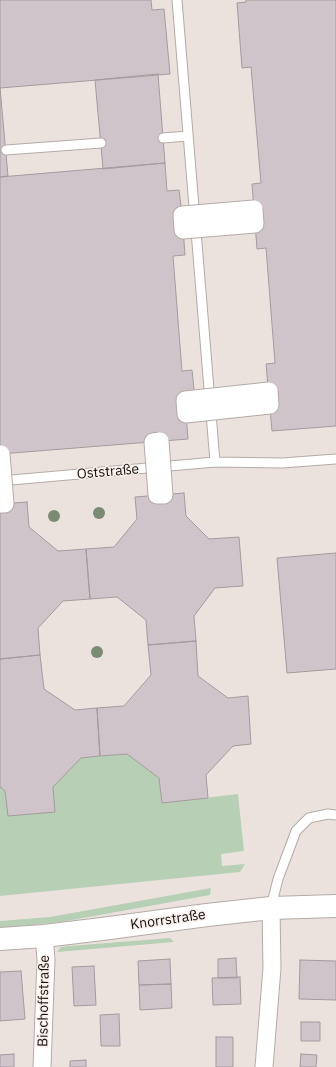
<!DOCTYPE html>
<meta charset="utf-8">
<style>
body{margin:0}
canvas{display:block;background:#ece2dd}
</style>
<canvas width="336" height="1067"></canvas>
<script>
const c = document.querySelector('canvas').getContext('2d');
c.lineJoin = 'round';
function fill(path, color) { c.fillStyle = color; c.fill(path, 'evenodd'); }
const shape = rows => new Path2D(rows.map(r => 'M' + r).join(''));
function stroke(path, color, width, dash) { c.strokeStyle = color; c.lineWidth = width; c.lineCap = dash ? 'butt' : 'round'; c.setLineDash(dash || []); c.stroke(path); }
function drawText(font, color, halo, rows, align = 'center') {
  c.font = font + ' "IBM Plex Sans",sans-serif'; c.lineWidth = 3; c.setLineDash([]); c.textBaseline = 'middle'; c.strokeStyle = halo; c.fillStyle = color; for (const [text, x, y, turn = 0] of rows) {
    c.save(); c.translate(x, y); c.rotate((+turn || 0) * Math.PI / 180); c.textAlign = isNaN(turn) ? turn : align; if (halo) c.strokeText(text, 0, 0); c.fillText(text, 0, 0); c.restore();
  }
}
fill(shape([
 [127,754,159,778,162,803,238,794,244,851,221,854,222,866,245,864,240,872,0,896,0,787,53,787,81,758],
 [211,888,210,895,61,922,0,928,0,921,50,917],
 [170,938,174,942,57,952,61,947,69,946]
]), '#b7d0b5');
const building = shape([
 [0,0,151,0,152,10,164,9,170,74,0,88,0,0],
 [246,0,336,0,336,426,272,431,266,364,275,363,266,248,257,249,252,184,261,183,251,67,242,68,237,3,246,2,246,0],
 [158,74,165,163,103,169,95,80,158,74],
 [0,88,8,176,0,177,0,88],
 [165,163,167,191,179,190,182,214,185,255,173,256,182,371,192,370,195,399,185,400,188,439,0,454,0,177,165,163],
 [184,493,186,516,209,539,239,537,243,586,215,588,194,616,196,641,148,645,146,620,117,597,90,599,86,549,114,547,137,519,135,497,184,493],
 [27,502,29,527,58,551,86,549,90,599,63,601,38,628,40,655,0,659,0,504,27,502],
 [336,553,336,669,287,673,277,558,336,553],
 [196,641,198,676,228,698,248,696,251,744,233,746,206,775,208,798,162,803,159,778,127,754,100,756,97,708,124,706,151,675,148,645,196,641],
 [40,655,44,689,75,710,97,708,100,756,81,758,53,787,55,812,8,816,5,791,0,787,0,659,40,655],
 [236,958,237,978,218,978,218,959,236,958],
 [170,959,171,984,139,985,138,961,170,959],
 [300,960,336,961,336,1000,299,999,300,960],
 [94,966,96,1005,74,1006,72,967,94,966],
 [21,971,25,1019,0,1021,0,972,21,971],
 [240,977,241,1004,213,1005,212,978,240,977],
 [171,984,172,1008,140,1010,139,985,171,984],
 [119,1014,120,1046,101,1046,100,1015,119,1014],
 [301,1022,320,1022,320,1041,301,1041,301,1022],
 [216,1037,233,1037,233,1067,216,1067,216,1037],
 [14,1054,14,1067,0,1067,0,1055,14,1054],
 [301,1054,317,1055,316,1067,300,1067,301,1054],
 [86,1060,86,1067,70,1067,70,1061,86,1060]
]);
fill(building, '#cec4c9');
stroke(building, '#a49b9f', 1);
const lane = shape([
 [177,0,215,462],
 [163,138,188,136],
 [6,150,101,143],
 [0,481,215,462,282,463,336,459],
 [271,907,278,879,296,831,309,818,328,814,336,815]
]);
const street = shape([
 [42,1067,46,959,44,936],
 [264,1067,272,968,271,908]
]);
const secondary = shape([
 [0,939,44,936,102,929,207,915,271,908,336,906]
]);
stroke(lane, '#b4aba6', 11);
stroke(street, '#b4aba6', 19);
stroke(secondary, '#b4aba6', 24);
stroke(lane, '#fff', 9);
stroke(street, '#fff', 17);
stroke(secondary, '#fff', 22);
const streetBridge = shape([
 [254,209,255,224,183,230,182,215,254,209],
 [269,391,270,405,186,414,185,400,269,391],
 [160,441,164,495,157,495,153,442,160,441],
 [0,504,5,504,1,454]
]);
stroke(streetBridge, '#b4aba6', 19, []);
stroke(streetBridge, '#fff', 17);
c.fillStyle = '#798c73';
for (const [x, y] of [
 [99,513],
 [54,516],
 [97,652]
]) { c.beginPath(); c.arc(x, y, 6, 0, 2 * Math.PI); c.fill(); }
drawText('14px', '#161311', '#f9efea', [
 ["Oststraße",108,472,-5],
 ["Knorrstraße",168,920,-8],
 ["Bischoffstraße",44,1001,-89]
]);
</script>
